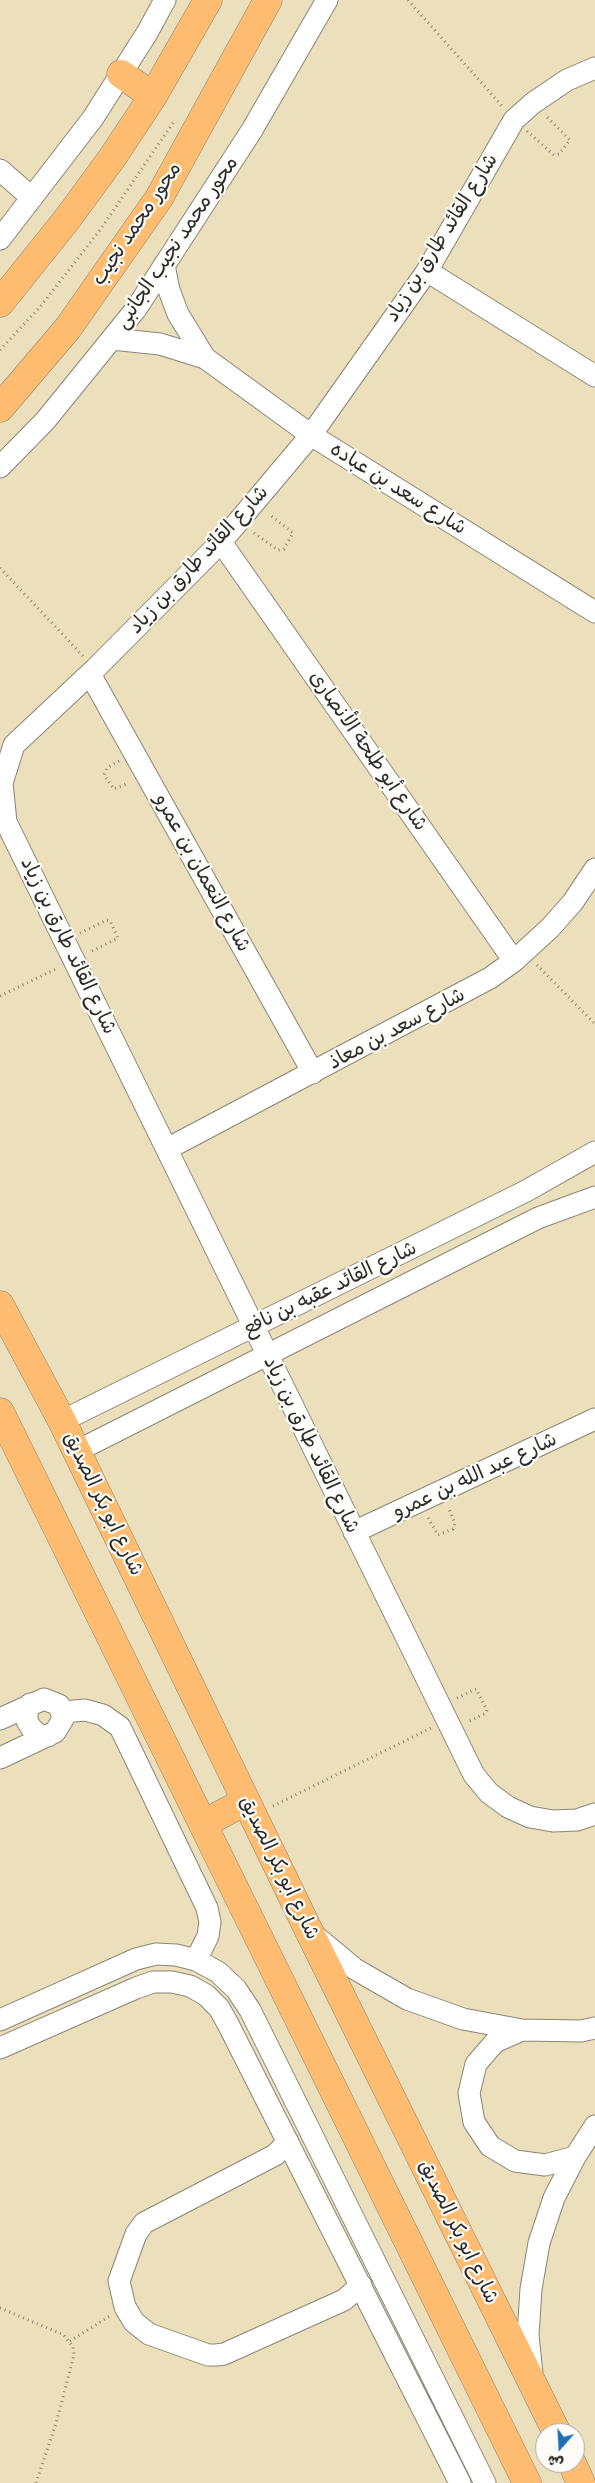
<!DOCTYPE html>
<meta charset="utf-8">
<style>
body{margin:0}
#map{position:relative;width:595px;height:2483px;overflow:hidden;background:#ebdfbc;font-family:Caveat,"Playpen Sans Arabic",sans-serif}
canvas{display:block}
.north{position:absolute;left:535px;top:2423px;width:50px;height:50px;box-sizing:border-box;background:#fdfcf7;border:1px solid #a9a8a5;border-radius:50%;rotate:199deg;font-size:14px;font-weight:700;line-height:20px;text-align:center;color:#2b2b2b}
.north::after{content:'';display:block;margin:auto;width:18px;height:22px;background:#1f6fb2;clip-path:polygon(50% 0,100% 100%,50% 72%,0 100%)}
</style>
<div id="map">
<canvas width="595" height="2483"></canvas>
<div class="north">ش</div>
</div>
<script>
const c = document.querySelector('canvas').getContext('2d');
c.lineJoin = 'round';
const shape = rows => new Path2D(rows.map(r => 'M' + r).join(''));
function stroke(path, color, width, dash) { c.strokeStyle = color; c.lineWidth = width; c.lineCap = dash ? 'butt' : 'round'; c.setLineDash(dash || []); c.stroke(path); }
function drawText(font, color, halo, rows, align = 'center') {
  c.font = font + ' Caveat,"Playpen Sans Arabic",sans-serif'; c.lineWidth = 4.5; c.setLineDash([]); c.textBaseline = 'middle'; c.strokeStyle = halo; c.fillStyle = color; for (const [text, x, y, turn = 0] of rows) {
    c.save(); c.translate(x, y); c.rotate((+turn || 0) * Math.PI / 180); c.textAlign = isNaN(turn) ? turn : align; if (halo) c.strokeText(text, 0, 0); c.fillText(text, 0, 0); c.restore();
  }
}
const minor = shape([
 [595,68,567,80,533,103,514,120,427,271,311,435,221,542,95,669,14,745,2,783,6,822,474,1775,489,1793,508,1807,530,1817,553,1821,577,1820,595,1814],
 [0,170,32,198],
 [0,239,93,118,147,33,165,0],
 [164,265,169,290,178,314,205,358],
 [427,271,595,376],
 [112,339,160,344,205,358,311,435,595,612],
 [0,467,45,421,136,309,252,130,327,0],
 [221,542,514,961],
 [90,674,313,1073],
 [167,1149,490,978,514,961,550,928,573,902,595,869],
 [62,1421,526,1191,595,1152],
 [77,1451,538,1218,595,1197],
 [354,1532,595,1419],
 [30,1704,27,1712,27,1721,32,1729,39,1735,48,1736],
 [63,1712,85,1710,103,1715,120,1727,207,1908,210,1922,208,1936,196,1960],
 [0,1719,44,1699,59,1705,63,1719,55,1732,0,1758],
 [313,1934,355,1969,407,1999,463,2019,522,2030,581,2031,595,2028],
 [0,2020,136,1959,156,1954,176,1955,196,1960,218,1972,236,1989,250,2010,485,2483],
 [522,2030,495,2042,476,2064,469,2093,474,2122,490,2146,515,2161,545,2165,575,2157],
 [0,2048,136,1988,153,1982,172,1982,190,1986,206,1995,219,2008,228,2024,460,2483],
 [288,2142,275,2155,144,2223,136,2234,119,2281,125,2307,134,2322,149,2334,208,2355,216,2355,224,2354,344,2300,361,2285],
 [532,2374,528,2335,531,2289,539,2243,554,2198,575,2157,595,2126]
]);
const major = shape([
 [121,74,153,96],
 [0,303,68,218,112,158,153,96,208,0],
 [0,408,68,328,159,198,268,0],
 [0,1305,62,1421,309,1931,557,2433],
 [0,1412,527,2483],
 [203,1824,246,1801],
 [572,2463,581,2483]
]);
stroke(minor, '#8b8574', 23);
stroke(major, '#8b8574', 29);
stroke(shape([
 [408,0,502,106],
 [527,131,554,155,559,154,570,140,546,116],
 [0,350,40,307,100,230,175,120],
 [254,533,278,550,284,549,293,533,269,514],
 [0,568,83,656],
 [119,761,107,768,104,775,114,789,129,783],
 [80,933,107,920,110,921,118,938,90,952],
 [537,965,595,1024],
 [0,996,58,968],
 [428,1518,438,1535,453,1529,455,1523,448,1507],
 [457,1698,476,1689,487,1710,486,1713,468,1722],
 [273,1806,431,1728],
 [0,2308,64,2335,73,2347,74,2355,57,2420,36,2483],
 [70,2341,110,2316]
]), '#8b8574', 3, [1, 4]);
stroke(minor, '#fff', 21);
stroke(major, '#fdbc6f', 28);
drawText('20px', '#2b2b2b', '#fdfcf7', [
 ["محور محمد نجيب",137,224,-56],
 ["شارع القائد طارق بن زياد",442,238,-58],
 ["محور محمد نجيب الجانبى",177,243,-56],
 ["شارع سعد بن عباده",398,489,32],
 ["شارع القائد طارق بن زياد",199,560,-47],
 ["شارع أبو طلحة الأنصارى",368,751,55],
 ["شارع النعمان بن عمرو",202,873,61],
 ["شارع القائد طارق بن زياد",68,946,64],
 ["شارع سعد بن معاذ",397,1029,-28],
 ["شارع القائد عقبه بن نافع",330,1289,-26],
 ["شارع القائد طارق بن زياد",311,1445,64],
 ["شارع عبد الله بن عمرو",475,1476,-25],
 ["شارع ابو بكر الصديق",103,1504,64],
 ["شارع ابو بكر الصديق",279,1868,64],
 ["شارع ابو بكر الصديق",458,2232,64]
]);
</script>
